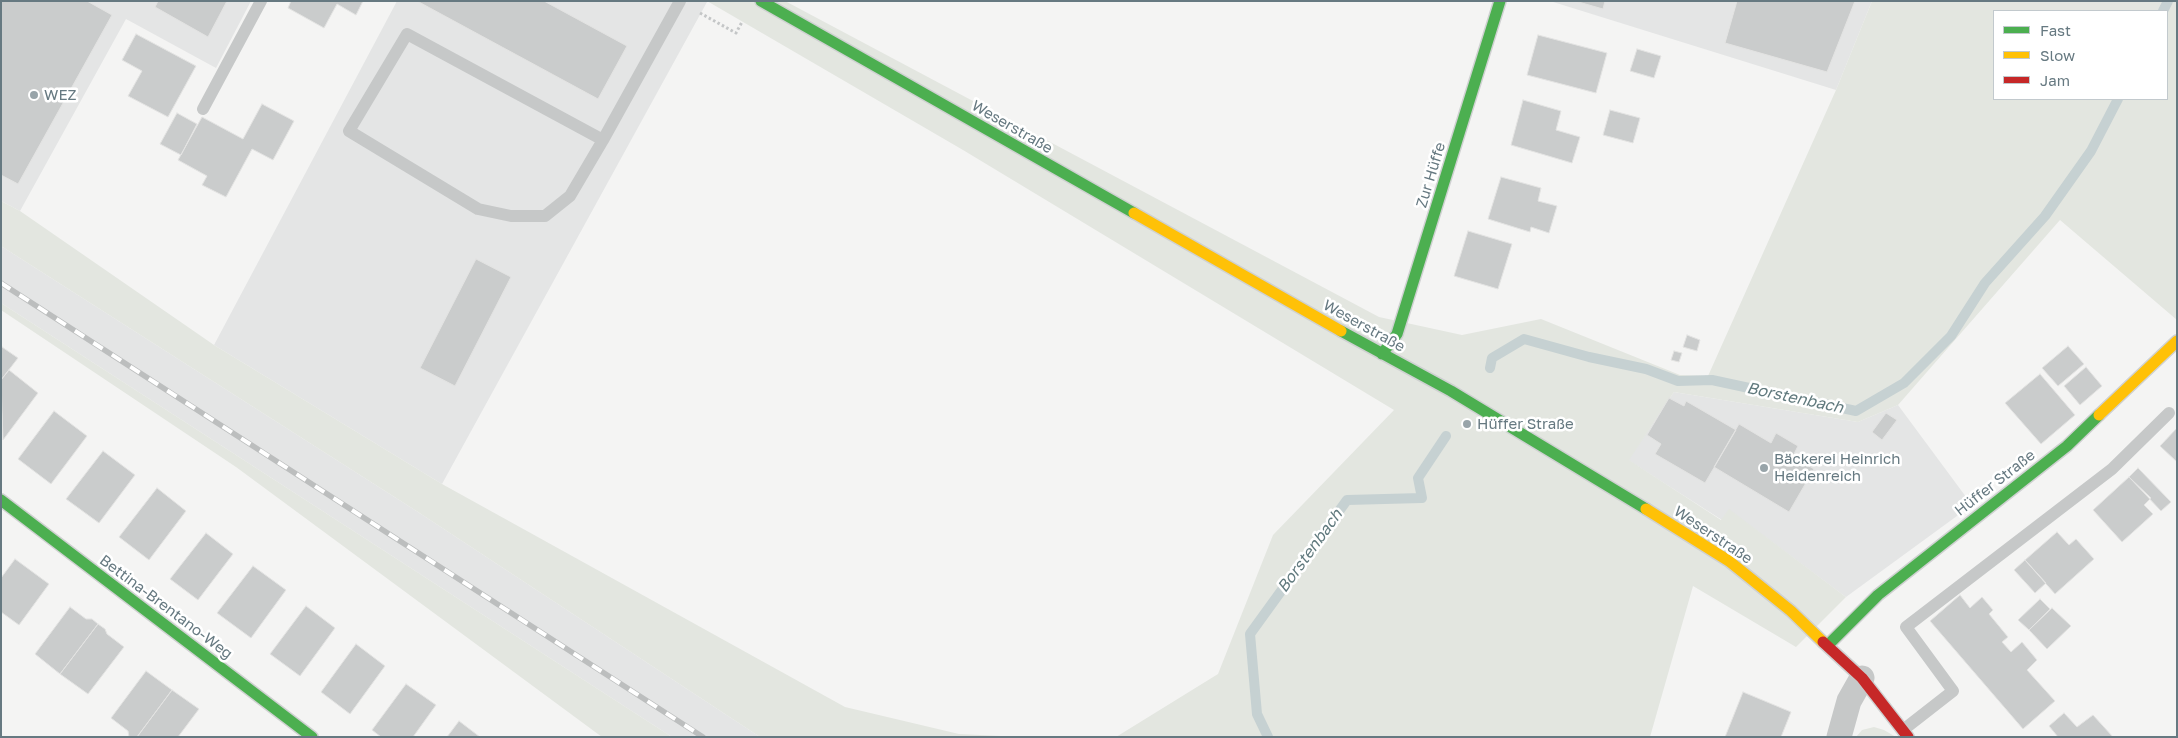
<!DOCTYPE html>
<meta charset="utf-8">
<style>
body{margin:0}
#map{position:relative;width:2178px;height:738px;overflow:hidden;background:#f4f4f3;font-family:"Golos Text",sans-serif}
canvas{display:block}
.frame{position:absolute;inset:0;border:2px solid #667981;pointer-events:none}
.legend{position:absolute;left:1993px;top:10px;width:175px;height:90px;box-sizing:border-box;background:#fff;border:1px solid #c2c9cd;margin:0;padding:6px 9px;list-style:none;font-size:15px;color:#667981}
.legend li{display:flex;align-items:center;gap:10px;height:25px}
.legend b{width:25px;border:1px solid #c2c9cd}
</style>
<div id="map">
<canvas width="2178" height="738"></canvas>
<div class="frame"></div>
<ul class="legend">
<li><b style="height:6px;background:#4caf50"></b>Fast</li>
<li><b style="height:6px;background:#ffc107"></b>Slow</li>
<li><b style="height:6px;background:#c62828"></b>Jam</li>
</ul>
</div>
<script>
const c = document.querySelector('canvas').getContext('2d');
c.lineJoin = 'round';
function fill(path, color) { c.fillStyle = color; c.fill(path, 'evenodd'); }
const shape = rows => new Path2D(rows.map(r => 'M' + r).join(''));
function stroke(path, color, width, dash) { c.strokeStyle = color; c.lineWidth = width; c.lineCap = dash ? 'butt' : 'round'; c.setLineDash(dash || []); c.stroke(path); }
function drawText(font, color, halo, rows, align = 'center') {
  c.font = font + ' "Golos Text",sans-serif'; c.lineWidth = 5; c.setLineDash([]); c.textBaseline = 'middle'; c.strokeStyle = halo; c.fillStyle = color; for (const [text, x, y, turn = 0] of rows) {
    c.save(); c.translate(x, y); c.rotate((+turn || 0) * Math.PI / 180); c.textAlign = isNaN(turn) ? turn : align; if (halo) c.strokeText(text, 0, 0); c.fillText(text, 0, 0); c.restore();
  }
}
fill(shape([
 [1,1,251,1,216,68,126,19,20,211,1,201],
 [397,1,707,2,442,484,214,345],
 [1550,1,1872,1,1836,90],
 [1,246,418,512,760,737,672,737,1,303],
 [1674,392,1858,422,1898,405,1972,505,1846,597,1729,510,1722,520,1628,460]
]), '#e4e5e5');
fill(shape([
 [707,1,785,1,1379,317,1462,335,1541,319,1680,375,1708,376,1836,90,1872,1,2177,1,2177,320,2060,220,1898,405,1858,422,1674,392,1629,460,1721,520,1729,509,1846,597,1796,647,1693,586,1650,737,1116,737,1218,674,1273,535,1394,410,963,150],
 [1994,11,2167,11,2167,99,1994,99],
 [1,201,20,211,214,345,442,484,845,707,959,734,1022,737,760,737,418,512,1,246],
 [1,303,403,563,672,737,602,737,236,467,1,310],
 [1874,727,1884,730,1896,737,1856,737,1862,730]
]), '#e3e6e0');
stroke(shape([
 [2163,11,2168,1],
 [1490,368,1492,358,1524,339,1589,357,1646,369,1678,381,1712,380,1856,411,1904,383,1951,336,1985,283,2045,216,2091,151,2118,99],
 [1268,737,1257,714,1250,634,1347,500,1422,498,1418,478,1446,436]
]), '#c6d1d2', 10);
const building = shape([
 [1,1,87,1,112,15,18,184,1,175,1,1],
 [158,1,227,1,208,37,155,7,158,1],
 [291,1,363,1,356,15,337,4,324,28,288,8,291,1],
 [417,1,544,1,627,46,598,99,417,1],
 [1575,1,1605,1,1603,9,1575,1],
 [1737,1,1855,1,1827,72,1725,43,1737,1],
 [136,34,196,66,168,117,128,96,142,71,122,60,136,34],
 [1538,35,1607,53,1596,93,1527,75,1538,35],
 [1637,49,1661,56,1654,78,1630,71,1637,49],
 [1523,100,1561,111,1556,130,1580,137,1572,163,1511,145,1523,100],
 [262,104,294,121,273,160,252,149,226,197,202,185,207,176,178,160,202,117,243,139,262,104],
 [1610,110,1640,118,1633,143,1603,135,1610,110],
 [177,113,197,124,181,155,160,144,177,113],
 [1501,177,1541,188,1538,201,1557,206,1549,233,1531,227,1530,232,1488,219,1501,177],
 [1468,231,1512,244,1498,289,1454,276,1468,231],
 [476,259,511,277,455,386,420,368,476,259],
 [1687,335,1700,340,1697,351,1683,347,1687,335],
 [2068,346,2084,364,2058,386,2042,368,2068,346],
 [2,347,18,358,1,380,1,349,2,347],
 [1674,351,1682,353,1679,362,1671,360,1674,351],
 [2086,367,2102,386,2080,405,2064,386,2086,367],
 [9,370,38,393,3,440,1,380,9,370],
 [2040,374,2075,415,2041,444,2005,403,2040,374],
 [1669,398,1684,406,1686,401,1736,430,1705,483,1655,454,1661,444,1647,435,1669,398],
 [54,411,87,436,51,484,18,459,54,411],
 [1886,413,1897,420,1882,440,1872,432,1886,413],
 [1739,424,1771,443,1776,433,1798,446,1793,456,1814,469,1789,512,1714,467,1739,424],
 [2177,428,2177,462,2160,446,2177,428],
 [103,451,135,475,99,523,66,499,103,451],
 [2138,468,2171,502,2161,511,2129,477,2138,468],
 [2129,477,2151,498,2144,505,2153,514,2122,542,2093,510,2129,477],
 [157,488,186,511,149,560,119,537,157,488],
 [2057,532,2069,545,2076,539,2094,559,2055,594,2025,560,2057,532],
 [206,533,233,554,198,600,170,579,206,533],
 [15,559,49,584,19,625,1,612,1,578,15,559],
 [2025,560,2046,583,2035,593,2014,570,2025,560],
 [253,566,286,590,251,638,217,613,253,566],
 [1960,595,1970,608,1982,597,1993,610,1989,614,2008,637,2002,642,2011,652,2022,642,2037,660,2027,670,2055,701,2023,729,1930,621,1960,595],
 [2040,599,2050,609,2029,630,2018,620,2040,599],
 [306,606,335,628,300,676,270,654,306,606],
 [70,607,86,619,92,619,98,624,60,674,35,654,70,607],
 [2052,608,2071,626,2047,649,2029,630,2052,608],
 [98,624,105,629,107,634,124,647,88,694,60,674,98,624],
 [356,644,385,666,350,714,321,692,356,644],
 [146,671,172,690,137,737,129,737,128,731,111,718,146,671],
 [406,684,436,705,413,737,381,737,372,730,406,684],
 [172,690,199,709,178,737,137,737,172,690],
 [1743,692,1791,712,1781,737,1725,737,1743,692],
 [2064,713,2077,727,2093,715,2113,737,2058,737,2049,726,2064,713],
 [459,721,480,737,447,737,459,721]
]);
fill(building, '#cacccc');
stroke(building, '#e3e3e2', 1);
const fast = shape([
 [761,1,1134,213],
 [1341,331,1451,391,1646,509],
 [1382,354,1397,334,1500,1],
 [1,500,312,737],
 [1828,645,1878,595,2067,446,2099,415]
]);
const slow = shape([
 [1134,213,1341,331],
 [2099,415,2177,341],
 [1646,509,1729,561,1791,611,1823,642]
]);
const jam = shape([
 [1823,642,1862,678,1908,737]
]);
stroke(fast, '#cfd1d1', 14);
stroke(slow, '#cfd1d1', 14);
stroke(jam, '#cfd1d1', 14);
stroke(shape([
 [700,13,736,33,742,22]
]), '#c4c6c7', 3, [2.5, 2.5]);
stroke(shape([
 [203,109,261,1],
 [603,140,407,34,349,131,478,209,511,216,545,216,570,196,603,140,680,1],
 [1903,730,1953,691,1906,627,2112,469,2169,413]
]), '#c6c8c8', 12);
stroke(shape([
 [1839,737,1849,701,1862,678]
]), '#c6c8c8', 25);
stroke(fast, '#4caf50', 11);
stroke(slow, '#ffc107', 11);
stroke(jam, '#c62828', 11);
const rail = shape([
 [1,283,703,737]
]);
stroke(rail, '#bcbebe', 5.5);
stroke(rail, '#fff', 4, [11]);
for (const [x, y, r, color] of [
 [34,95,5,"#98a4a9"],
 [1467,424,5,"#98a4a9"],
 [1764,468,5,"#98a4a9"]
]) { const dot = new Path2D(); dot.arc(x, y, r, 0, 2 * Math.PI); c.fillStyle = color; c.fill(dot); stroke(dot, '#fff', 2); }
drawText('15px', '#667981', '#fff', [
 ["WEZ",44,95],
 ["Hüffer Straße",1477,424],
 ["Bäckerei Heinrich",1774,459],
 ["Heidenreich",1774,476]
], 'left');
drawText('15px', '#667981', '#fff', [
 ["Weserstraße",1012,127,30],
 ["Zur Hüffe",1431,175,-73],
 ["Weserstraße",1364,326,29],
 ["Hüffer Straße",1995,483,-38],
 ["Weserstraße",1713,535,34],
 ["Bettina-Brentano-Weg",166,607,37]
]);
drawText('italic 16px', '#617a7e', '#fff', [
 ["Borstenbach",1795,398,12],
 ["Borstenbach",1310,551,-54]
]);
</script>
